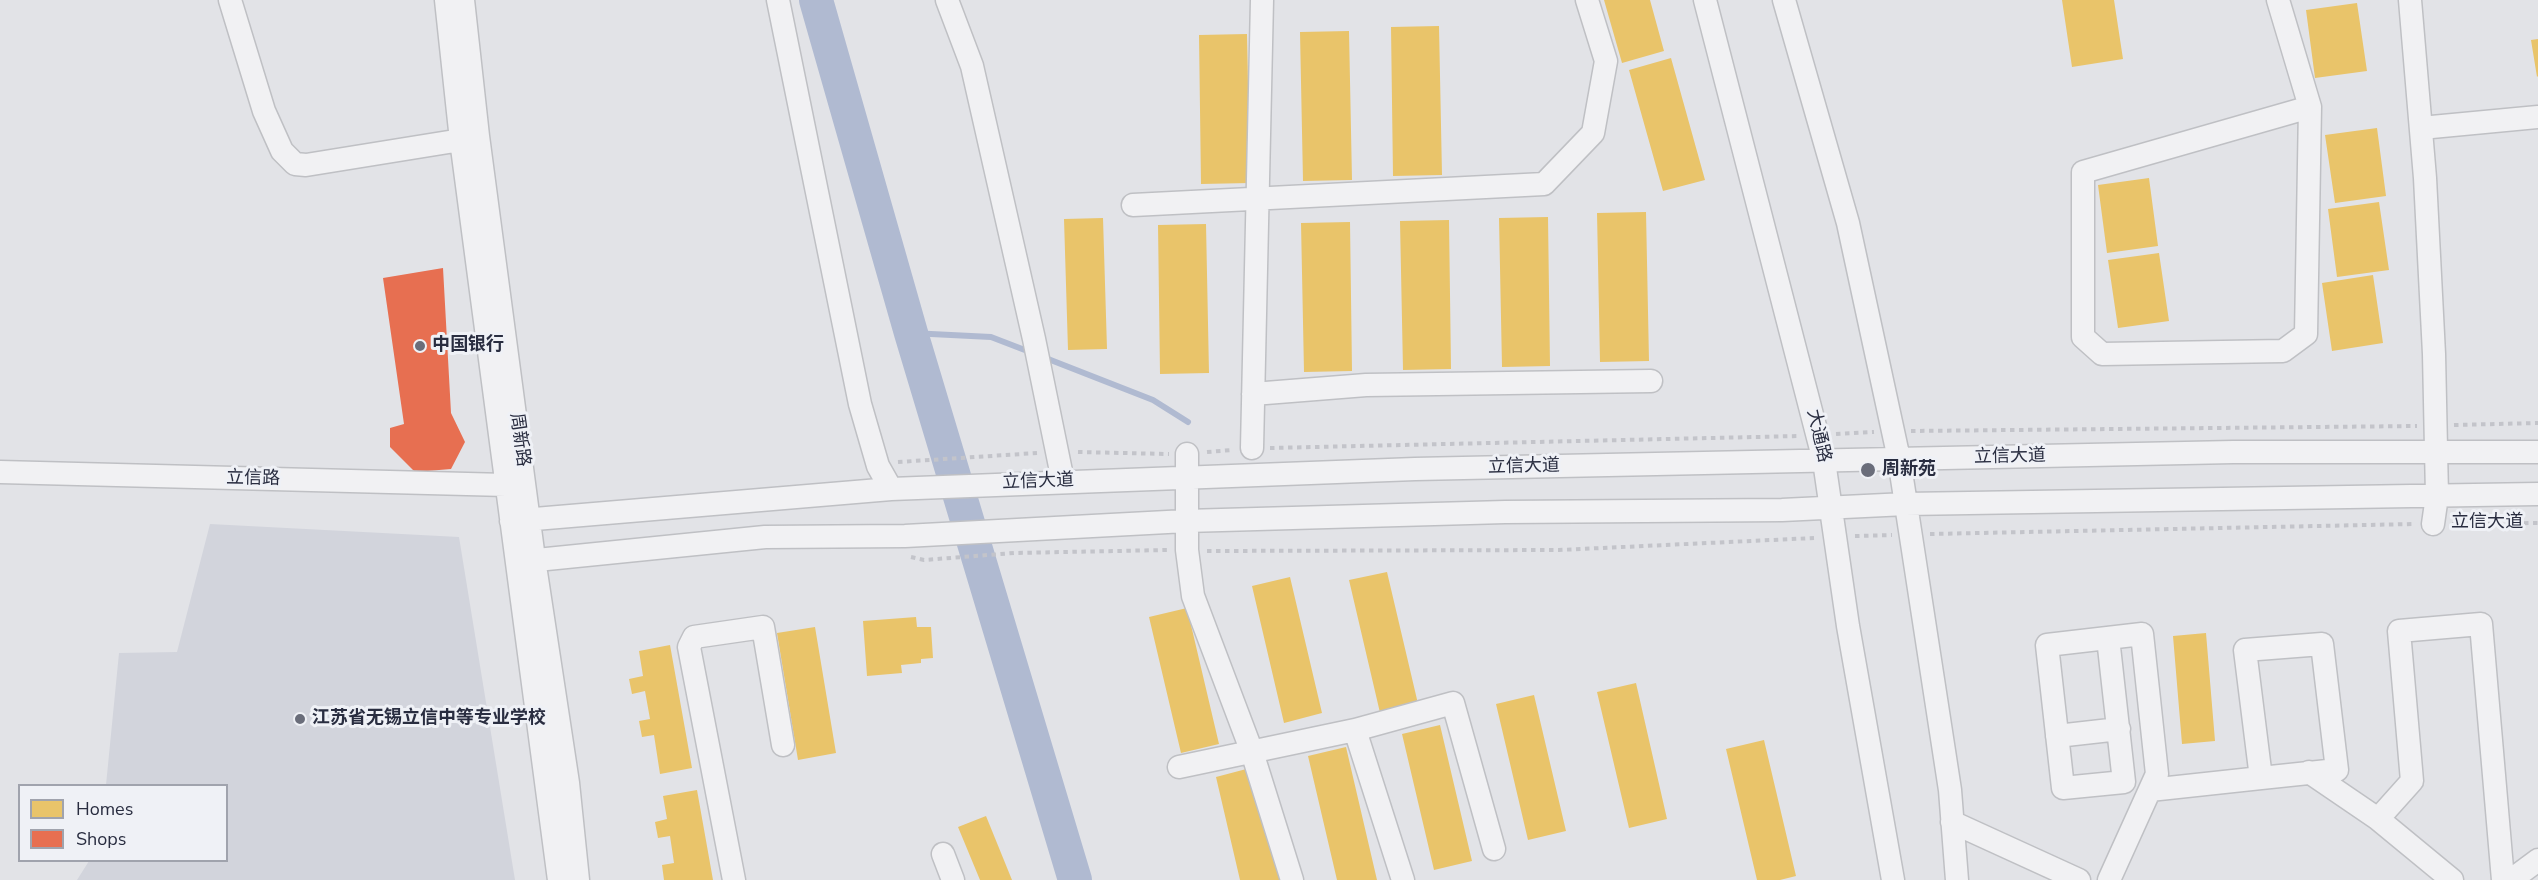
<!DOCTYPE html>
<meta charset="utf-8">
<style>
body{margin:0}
#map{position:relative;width:2538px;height:880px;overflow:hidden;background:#e2e3e7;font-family:"Nunito Sans",sans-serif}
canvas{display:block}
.legend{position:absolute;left:18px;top:784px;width:210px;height:78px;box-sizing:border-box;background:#eff1f6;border:2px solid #a0a3ad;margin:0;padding:8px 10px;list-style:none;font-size:18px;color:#292d40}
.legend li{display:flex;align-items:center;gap:12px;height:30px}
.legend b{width:30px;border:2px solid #a0a3ad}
</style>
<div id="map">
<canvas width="2538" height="880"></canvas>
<ul class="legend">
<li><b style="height:16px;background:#e9c46a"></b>Homes</li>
<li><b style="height:16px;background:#e76f51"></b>Shops</li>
</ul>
</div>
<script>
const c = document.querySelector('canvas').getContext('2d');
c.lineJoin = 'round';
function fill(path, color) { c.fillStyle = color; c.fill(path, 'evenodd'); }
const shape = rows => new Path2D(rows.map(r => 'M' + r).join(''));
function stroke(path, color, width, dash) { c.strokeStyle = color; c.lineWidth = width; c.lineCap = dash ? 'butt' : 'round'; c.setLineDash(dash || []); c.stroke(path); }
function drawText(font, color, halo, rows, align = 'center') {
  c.font = font + ' "Nunito Sans","Noto Sans SC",sans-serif'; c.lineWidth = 6; c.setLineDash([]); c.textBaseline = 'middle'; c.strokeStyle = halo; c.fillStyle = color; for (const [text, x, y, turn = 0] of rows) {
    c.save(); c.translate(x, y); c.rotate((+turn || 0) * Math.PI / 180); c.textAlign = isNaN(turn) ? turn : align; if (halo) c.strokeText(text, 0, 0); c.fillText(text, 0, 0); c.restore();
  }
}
fill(shape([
 [210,524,459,537,515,880,77,880,89,861,226,860,226,786,106,785,119,653,177,652]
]), '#d2d4dc');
fill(shape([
 [1604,0,1650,0,1664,51,1622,63],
 [2062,0,2114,0,2123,59,2072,67],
 [2357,3,2367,71,2315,78,2306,10],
 [1439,26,1442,175,1393,176,1391,27],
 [1349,31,1352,180,1303,181,1300,32],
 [1247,34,1250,183,1201,184,1199,35],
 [2538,39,2538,76,2537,77,2531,40],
 [1671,58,1705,180,1663,191,1629,70],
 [2377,128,2386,196,2335,203,2325,135],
 [2149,178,2158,246,2107,253,2098,185],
 [2379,202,2389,270,2337,277,2328,209],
 [1646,212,1649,361,1600,362,1597,213],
 [1548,217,1550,366,1502,367,1499,218],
 [1103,218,1107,349,1068,350,1064,219],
 [1449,220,1451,369,1403,370,1400,221],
 [1350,222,1352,371,1304,372,1301,223],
 [1206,224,1209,373,1160,374,1158,225],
 [2159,253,2169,321,2118,328,2108,260],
 [2373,275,2383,343,2332,351,2322,283],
 [1387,572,1419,708,1381,717,1349,580],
 [1290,577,1322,713,1284,723,1252,586],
 [1187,608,1219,744,1181,753,1149,617],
 [916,617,917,627,931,627,933,658,921,659,921,663,901,665,902,673,867,676,863,621],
 [815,627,836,753,798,760,777,633],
 [2206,633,2215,741,2182,744,2173,636],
 [670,645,692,768,660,774,654,735,642,737,639,721,650,719,645,691,632,694,629,679,643,676,639,651],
 [1636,683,1667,819,1629,828,1597,692],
 [1534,695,1566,831,1528,840,1496,704],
 [1440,725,1472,861,1434,870,1402,734],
 [1764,740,1796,876,1780,880,1757,880,1726,749],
 [1346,747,1377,880,1337,880,1308,756],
 [1254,767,1280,880,1240,880,1216,777],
 [697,790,713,880,664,880,662,865,674,863,670,836,658,838,655,822,667,819,663,796],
 [986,816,1012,880,980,880,958,827]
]), '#e9c46a');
fill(shape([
 [443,268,451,413,465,442,451,469,415,472,390,447,390,428,404,424,383,278]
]), '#e76f51');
stroke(shape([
 [911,333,991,337,1030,352],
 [1043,357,1153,400,1188,422]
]), '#b0bad1', 6);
stroke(shape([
 [816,0,911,333,1075,880]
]), '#b0bad1', 34);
const minor = shape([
 [230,0,264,111,282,151,295,164,306,165,461,140],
 [446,0,461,140,559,880],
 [463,0,478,136,534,559,568,783,578,880],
 [778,0,860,404,878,466,891,489],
 [947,0,972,66,1034,339,1063,481],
 [1705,0,1824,461,1848,626,1893,880],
 [1784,0,1848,223,1899,459,1950,790,1957,880],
 [2278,0,2310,107,2306,334,2283,351,2102,354,2083,337,2083,172,2310,107],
 [2410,0,2425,178,2434,354,2437,496,2433,524],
 [2421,128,2538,117],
 [1133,205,1544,184,1593,133,1606,61,1587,0],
 [1253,394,1366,385,1651,381],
 [1252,448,1262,0],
 [1187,454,1187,550,1193,596,1252,752,1292,880],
 [0,472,506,485],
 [511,521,891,489,1415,469,2233,452,2538,452],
 [517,562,765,537,905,536,1186,521,1505,512,1782,510,1906,504,2538,494],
 [2108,638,2124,782,2063,788,2047,645,2142,634,2157,774,2109,880],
 [1355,730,1453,703,1494,849],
 [2057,736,2119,729],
 [1179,767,1355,730,1403,880],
 [2309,772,2378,819,2412,781,2399,631,2481,624,2503,880],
 [2150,790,2261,778,2245,650,2322,644,2337,770,2261,778],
 [2378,819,2452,880],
 [1952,822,2079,880],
 [943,854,953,880],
 [734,880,689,647,694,637,763,627,783,745],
 [2511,880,2538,860]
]);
stroke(minor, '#bfc0c4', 25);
stroke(shape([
 [2454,425,2538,423],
 [1911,431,2417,426],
 [1836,434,1874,432],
 [1270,448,1799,436],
 [1078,452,1169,454],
 [1207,452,1232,450],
 [898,462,1037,453],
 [2452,524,2538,523],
 [1930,534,2414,524],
 [1855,536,1892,535],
 [1207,551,1559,550,1814,538],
 [911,557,924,560,1014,553,1167,550]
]), '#c3c4ca', 4, [4.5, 4.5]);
stroke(minor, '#f1f1f3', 22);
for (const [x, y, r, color] of [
 [420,346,6,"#6a6d7a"],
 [1868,470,8,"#6a6d7a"],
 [300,719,6,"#6a6d7a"]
]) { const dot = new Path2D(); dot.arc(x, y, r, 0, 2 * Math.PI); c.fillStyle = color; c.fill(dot); stroke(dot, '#eff1f6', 2); }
drawText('bold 18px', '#292d40', '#eff1f6', [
 ["中国银行",432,346],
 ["周新苑",1882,470],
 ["江苏省无锡立信中等专业学校",312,719]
], 'left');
drawText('18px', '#292d40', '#eff1f6', [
 ["大通路",1818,436,77],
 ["周新路",519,440,82],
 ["立信大道",2010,457,-1],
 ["立信大道",1524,467,-1],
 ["立信路",253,479,1],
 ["立信大道",1038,482,-2],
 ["立信大道",2487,523]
]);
</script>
